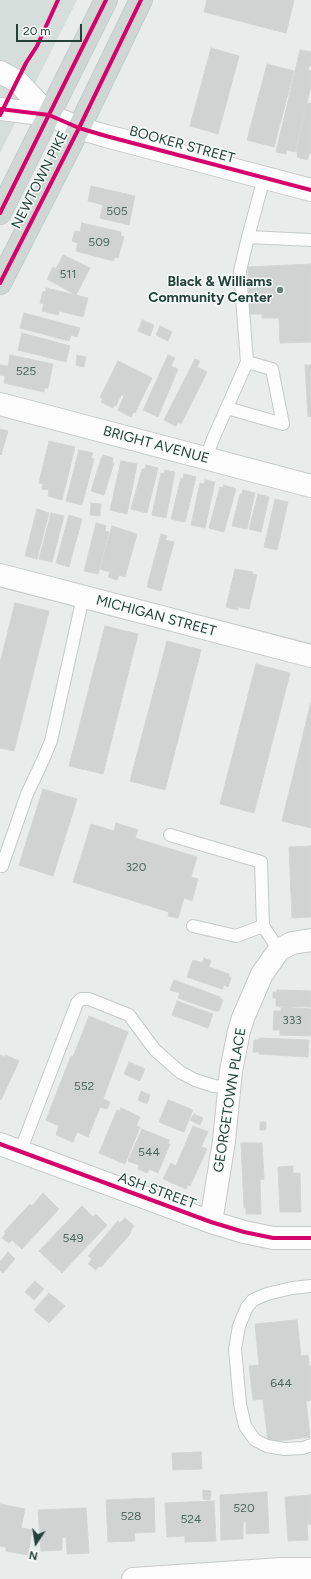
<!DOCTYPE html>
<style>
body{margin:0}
#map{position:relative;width:311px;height:1579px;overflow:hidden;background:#e8edeb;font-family:Figtree,sans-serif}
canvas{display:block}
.north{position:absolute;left:16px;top:1523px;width:40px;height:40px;-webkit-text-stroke:3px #f7fbf9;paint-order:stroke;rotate:192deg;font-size:11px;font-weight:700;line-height:16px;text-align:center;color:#24423a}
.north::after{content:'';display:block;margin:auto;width:14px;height:18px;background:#24423a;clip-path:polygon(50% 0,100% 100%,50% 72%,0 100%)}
.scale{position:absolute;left:16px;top:24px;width:66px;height:18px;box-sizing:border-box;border:2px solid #24423a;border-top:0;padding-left:5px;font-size:12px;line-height:14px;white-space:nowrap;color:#24423a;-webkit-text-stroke:3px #f7fbf9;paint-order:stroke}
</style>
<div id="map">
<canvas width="311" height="1579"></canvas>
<div class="north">N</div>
<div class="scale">20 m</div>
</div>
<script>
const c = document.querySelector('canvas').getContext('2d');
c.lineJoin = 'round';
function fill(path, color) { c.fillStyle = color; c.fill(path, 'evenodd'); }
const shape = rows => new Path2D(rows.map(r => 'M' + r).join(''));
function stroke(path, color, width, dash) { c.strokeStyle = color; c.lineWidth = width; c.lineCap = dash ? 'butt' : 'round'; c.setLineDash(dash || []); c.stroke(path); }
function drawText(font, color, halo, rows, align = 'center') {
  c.font = font + ' Figtree,sans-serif'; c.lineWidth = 3; c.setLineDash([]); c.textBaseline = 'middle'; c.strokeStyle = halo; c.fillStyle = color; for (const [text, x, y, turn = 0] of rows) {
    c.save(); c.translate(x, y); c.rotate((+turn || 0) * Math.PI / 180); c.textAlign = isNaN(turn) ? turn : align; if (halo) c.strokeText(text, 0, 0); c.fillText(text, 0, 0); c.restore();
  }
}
fill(shape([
 [0,0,77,0,0,153]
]), '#d6dedb');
const building = shape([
 [207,0,294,0,286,33,204,12,207,0],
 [211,48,239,56,218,134,190,126,211,48],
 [300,50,311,52,311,66,309,66,308,70,311,71,311,86,295,152,287,150,286,154,276,152,300,50],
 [267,64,294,71,274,147,247,140,267,64],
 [307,103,311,104,311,151,307,160,297,157,298,152,296,152,307,103],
 [91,186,135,196,129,225,100,218,103,205,88,201,91,186],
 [82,223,121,232,121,236,124,237,118,258,115,257,113,261,76,251,78,243,72,241,75,231,80,232,82,223],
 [63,255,90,268,76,295,47,279,53,267,56,269,63,255],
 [311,264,311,342,280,343,279,318,262,318,262,314,250,314,248,267,311,264],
 [46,288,88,298,83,317,59,311,58,315,42,311,44,304,40,303,43,291,46,292,46,288],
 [24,313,80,328,77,337,71,335,69,341,20,328,24,313],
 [142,320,154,325,150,336,138,331,142,320],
 [160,326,172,332,168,341,156,335,160,326],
 [22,333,70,346,66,362,18,350,22,333],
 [10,355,53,364,48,388,44,388,44,392,4,383,5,376,0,375,0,365,8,366,10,355],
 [77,355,86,357,84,367,76,365,77,355],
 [168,355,175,358,171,366,178,369,158,417,143,410,168,355],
 [195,359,200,361,197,367,207,372,181,424,178,422,176,426,164,420,195,359],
 [118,361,152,378,135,413,134,412,131,417,118,410,124,396,121,395,116,406,114,405,113,408,101,402,103,399,100,397,118,361],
 [305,365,311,365,311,416,308,417,305,365],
 [0,429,8,431,1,455,0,454,0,429],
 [49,441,75,447,62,500,48,496,49,490,42,489,43,484,39,483,49,441],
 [79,450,93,453,91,458,94,459,82,505,66,501,79,450],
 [103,455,113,458,112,463,114,463,104,495,91,491,101,459,103,455],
 [121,461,137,464,127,514,110,510,121,461],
 [146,465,158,468,147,513,131,509,142,469,145,469,146,465],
 [165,470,175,472,166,518,152,515,161,473,164,474,165,470],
 [184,474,196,477,185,522,171,519,181,478,183,479,184,474],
 [205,480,215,482,205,528,191,525,200,483,204,484,205,480],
 [224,485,236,489,224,532,209,528,220,487,223,488,224,485],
 [243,490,255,493,247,529,232,526,240,494,242,494,243,490],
 [258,494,269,497,261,532,249,529,258,494],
 [275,499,288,502,277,550,264,547,275,499],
 [91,503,101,504,100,516,90,515,91,503],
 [37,509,49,513,37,559,25,556,37,509],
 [51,513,64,516,52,562,39,559,51,513],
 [69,515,82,519,69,567,56,563,69,515],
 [96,523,106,526,105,531,109,532,98,574,84,571,96,523],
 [112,526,137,534,125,577,119,575,117,580,108,577,110,572,100,569,112,526],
 [161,534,167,536,165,540,174,542,161,591,147,587,161,534],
 [235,569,253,572,252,574,257,575,249,609,238,607,238,610,226,607,235,569],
 [15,603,49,611,14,751,0,748,0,663,15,603],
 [105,626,138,634,103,774,69,766,105,626],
 [167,641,201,650,165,790,130,781,167,641],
 [256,664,290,673,254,813,220,804,256,664],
 [311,702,311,828,282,821,311,702],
 [43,789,77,799,53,876,19,865,43,789],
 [116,823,138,830,135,838,197,857,191,877,198,879,192,901,184,898,178,918,168,916,169,912,73,882,91,824,114,831,116,823],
 [311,846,311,917,292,918,289,847,311,846],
 [204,958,211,961,209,967,229,974,229,977,231,978,228,987,224,985,222,989,187,977,193,960,202,963,204,958],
 [174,980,220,997,219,998,223,1000,219,1011,215,1011,178,998,180,993,170,990,174,980],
 [277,990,311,991,311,1007,276,1006,276,998,273,998,273,992,277,992,277,990],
 [177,1001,213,1014,208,1028,172,1015,177,1001],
 [281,1007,311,1009,311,1036,280,1035,280,1030,273,1030,274,1011,281,1011,281,1007],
 [89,1016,128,1032,103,1099,110,1102,107,1109,100,1107,88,1137,77,1132,73,1142,56,1135,59,1126,46,1120,71,1056,73,1057,89,1016],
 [259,1038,309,1040,308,1057,259,1054,259,1052,253,1052,254,1040,259,1040,259,1038],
 [0,1055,5,1057,6,1055,19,1061,1,1100,0,1099,0,1055],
 [129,1062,145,1069,140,1081,124,1074,129,1062],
 [141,1091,150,1095,147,1104,138,1100,141,1091],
 [168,1100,193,1110,184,1132,159,1122,168,1100],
 [121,1108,140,1117,136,1126,140,1127,125,1164,99,1153,117,1110,120,1111,121,1108],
 [194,1114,203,1118,200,1125,190,1120,194,1114],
 [260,1122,266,1122,266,1130,260,1130,260,1122],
 [193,1126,208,1132,201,1147,207,1149,190,1186,188,1185,186,1189,163,1179,171,1163,176,1166,193,1126],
 [142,1129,169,1140,168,1144,170,1144,158,1173,149,1169,147,1173,138,1169,139,1165,128,1161,142,1129],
 [241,1143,262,1143,264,1179,260,1180,261,1214,246,1214,246,1208,244,1208,241,1143],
 [293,1166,293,1173,300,1173,301,1212,280,1212,278,1167,293,1166],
 [43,1193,59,1209,22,1249,12,1240,9,1243,2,1238,6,1233,4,1232,30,1204,32,1206,43,1193],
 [82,1206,93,1217,96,1214,107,1225,62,1273,39,1251,82,1206],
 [125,1218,134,1226,130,1232,131,1233,101,1267,99,1266,96,1270,88,1264,92,1259,88,1256,118,1221,120,1223,125,1218],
 [8,1252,15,1259,3,1273,0,1270,0,1262,8,1252],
 [35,1281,44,1289,34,1300,25,1292,35,1281],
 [49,1293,65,1306,49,1323,34,1310,49,1293],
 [297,1320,301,1356,308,1355,309,1366,311,1366,311,1400,306,1401,310,1437,268,1442,263,1399,253,1400,249,1366,259,1365,255,1324,297,1320],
 [201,1452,202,1469,173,1470,172,1453,201,1452],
 [203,1490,211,1491,210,1500,203,1499,203,1490],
 [267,1492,269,1533,246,1534,246,1522,243,1522,243,1539,221,1540,220,1495,267,1492],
 [311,1495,311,1524,307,1524,308,1540,288,1541,285,1497,311,1495],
 [154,1498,155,1532,134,1533,135,1541,108,1542,106,1500,154,1498],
 [214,1501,216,1541,185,1542,185,1536,167,1537,165,1503,214,1501],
 [0,1504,25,1509,21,1528,32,1530,28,1555,6,1551,6,1547,0,1546,0,1504],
 [86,1508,89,1553,67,1554,66,1537,62,1538,62,1550,41,1551,38,1510,86,1508]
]);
fill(building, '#cfd4d2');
stroke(building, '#d1d6d4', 1);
const lane = shape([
 [264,178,248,237,311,240],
 [247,362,240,271,248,237],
 [206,458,213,439,247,362,272,369,283,424,227,408],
 [170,835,261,862,263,926,279,950],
 [2,866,27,794,43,760,51,741,83,597],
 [193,926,236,936,263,926],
 [20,1152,77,1003,81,999,89,999,129,1015,155,1050,180,1072,195,1080,214,1086,230,1087],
 [311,1286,292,1288,267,1294,253,1300,247,1307,239,1326,235,1349,240,1404,245,1426,255,1440,267,1446,284,1449,303,1448,311,1445]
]);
const street = shape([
 [0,72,17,81,49,115],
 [0,109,49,115,79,128,106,136,311,190],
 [0,404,311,486],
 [0,575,311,656],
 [0,1144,211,1222,244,1232,273,1238,311,1238],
 [211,1222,224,1141,231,1071,239,1031,243,1018,262,974,279,950,292,943,311,940],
 [133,1579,282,1569,311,1569]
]);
const primary = shape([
 [0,213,106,0],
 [0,283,79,128,141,0]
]);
stroke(lane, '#c5cac8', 14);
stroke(street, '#c5cac8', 24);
stroke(primary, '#c3ccc9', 24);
stroke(lane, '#fcfcfc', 12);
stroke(street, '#fcfcfc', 22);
stroke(primary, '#cfd7d5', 22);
stroke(shape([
 [0,109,49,115,79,128,106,136,311,190],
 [0,115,26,63,37,46,58,0],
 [0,213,106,0],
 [0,283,79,128,141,0],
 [0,1144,211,1222,244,1232,273,1238,311,1238]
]), '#d6006c', 4);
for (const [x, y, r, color] of [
 [280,290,4,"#697e78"]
]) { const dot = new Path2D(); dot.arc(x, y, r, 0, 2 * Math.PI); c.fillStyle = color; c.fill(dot); stroke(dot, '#f7fbf9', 1.5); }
drawText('12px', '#506761', null, [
 ["505",117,211],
 ["509",99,242],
 ["511",68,274],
 ["525",26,371],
 ["320",136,867],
 ["333",292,1020],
 ["552",84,1086],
 ["544",149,1152],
 ["549",73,1238],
 ["644",281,1383],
 ["520",244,1508],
 ["528",131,1516],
 ["524",191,1519]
]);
drawText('14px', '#24423a', '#f7fbf9', [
 ["BOOKER STREET",182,145,15],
 ["NEWTOWN PIKE",40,180,-63],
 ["BRIGHT AVENUE",156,445,15],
 ["MICHIGAN STREET",156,616,15],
 ["GEORGETOWN PLACE",230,1100,-81],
 ["ASH STREET",157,1191,20]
]);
drawText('bold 14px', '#24423a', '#f7fbf9', [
 ["Black & Williams",272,282],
 ["Community Center",272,298]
], 'right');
</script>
